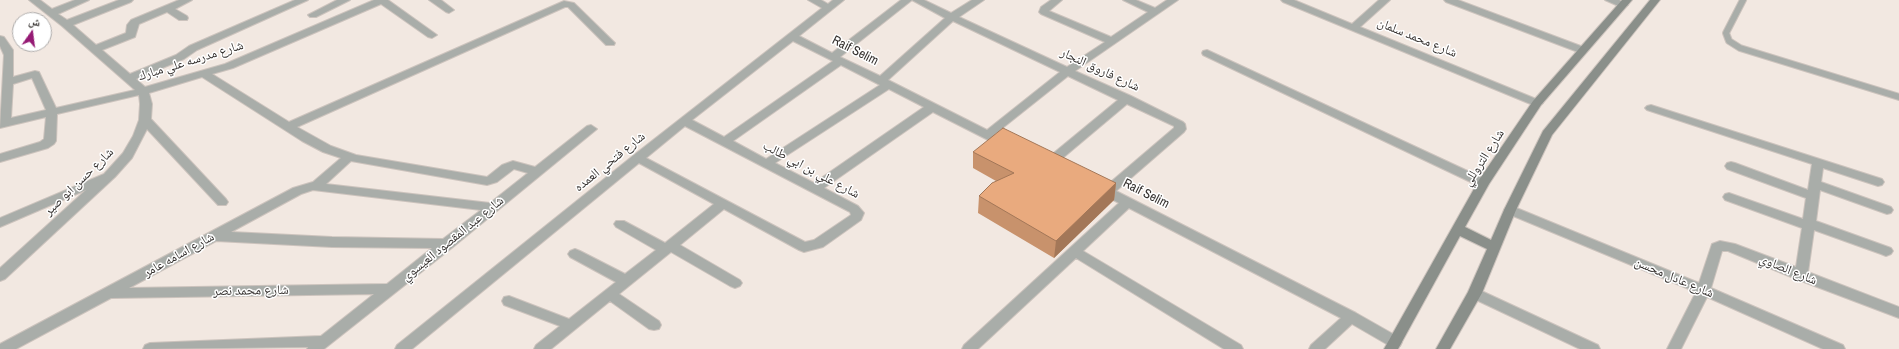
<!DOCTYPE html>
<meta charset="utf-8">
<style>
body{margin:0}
#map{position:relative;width:1899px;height:349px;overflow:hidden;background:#f2e8e1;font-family:"Archivo Narrow","Noto Naskh Arabic",sans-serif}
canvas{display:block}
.north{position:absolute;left:12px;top:12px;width:40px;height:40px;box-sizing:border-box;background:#fff;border:1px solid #aeacab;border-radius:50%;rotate:14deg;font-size:11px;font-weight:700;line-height:16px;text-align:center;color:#34302e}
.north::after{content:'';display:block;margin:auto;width:14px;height:18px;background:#951a74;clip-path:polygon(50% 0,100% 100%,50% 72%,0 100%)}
</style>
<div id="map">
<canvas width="1899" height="349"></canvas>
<div class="north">ش</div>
</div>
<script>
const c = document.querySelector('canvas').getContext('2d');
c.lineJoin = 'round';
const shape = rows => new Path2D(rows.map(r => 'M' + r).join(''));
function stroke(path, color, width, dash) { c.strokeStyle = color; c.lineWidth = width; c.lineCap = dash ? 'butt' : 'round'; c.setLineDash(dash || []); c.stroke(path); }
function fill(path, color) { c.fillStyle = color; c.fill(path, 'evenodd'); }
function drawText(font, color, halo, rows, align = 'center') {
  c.font = font + ' "Archivo Narrow","Noto Naskh Arabic",sans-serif'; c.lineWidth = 3; c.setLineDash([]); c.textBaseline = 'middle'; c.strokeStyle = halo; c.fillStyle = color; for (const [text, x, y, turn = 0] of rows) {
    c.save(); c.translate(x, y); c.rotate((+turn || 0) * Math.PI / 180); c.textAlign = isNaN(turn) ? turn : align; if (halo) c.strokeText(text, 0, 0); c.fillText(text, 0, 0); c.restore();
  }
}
const lane = shape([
 [1743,0,1726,33,1729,41,1740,48,1899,97]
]);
const street = shape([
 [29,0,40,0,52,9,75,0,89,0,58,14,67,20,119,0,133,0,131,2,73,25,96,45,126,33,127,25,131,20,179,0,192,0,175,9,187,16,188,18,187,20,179,20,167,12,139,24,135,37,102,50,130,74,176,55,189,46,295,0,308,0,197,50,184,59,136,79,145,87,225,64,374,0,388,0,437,35,432,38,428,37,381,4,233,68,212,74,289,122,564,1,574,3,615,43,614,45,606,45,568,7,565,7,297,127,331,146,356,155,487,177,502,165,513,161,535,167,587,126,591,125,597,129,453,247,324,349,307,349,308,347,143,349,145,345,150,343,321,336,374,294,111,298,16,349,0,349,0,344,293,188,313,182,341,158,323,152,302,141,202,77,149,93,152,104,151,119,226,199,228,202,226,205,218,205,147,129,132,158,115,177,5,279,0,281,0,268,86,190,0,227,0,218,104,174,123,153,133,136,139,120,140,104,139,95,57,114,56,141,54,144,48,148,0,162,0,154,40,142,44,139,46,117,0,128,4,55,0,46,0,36,4,37,13,50,13,77,35,71,39,72,56,108,135,90,62,26,29,0],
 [32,78,46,110,11,118,13,84,32,78],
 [351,161,487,185,497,182,514,169,528,173,490,203,326,184,351,161],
 [313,190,481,210,443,239,332,237,231,232,301,194,313,190],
 [216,241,332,247,432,248,387,284,129,288,216,241],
 [337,0,350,0,316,17,310,17,308,15,337,0],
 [429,0,441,0,454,10,449,13,446,12,429,0],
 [808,0,821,0,828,4,833,0,844,0,799,36,832,53,901,0,924,0,951,13,972,0,984,0,959,17,1067,67,1105,42,1041,14,1039,12,1041,7,1051,0,1062,0,1049,11,1111,37,1148,12,1123,0,1136,0,1155,8,1167,0,1178,0,1075,71,1131,96,1183,122,1185,124,1186,129,1184,132,1116,191,1356,313,1400,338,1402,342,1400,346,1395,348,1390,346,1352,324,1325,349,1309,349,1311,345,1341,318,1129,208,1083,251,1241,345,1243,349,1224,349,1076,258,978,349,962,349,964,345,1119,203,1096,191,1094,188,1096,185,1100,184,1106,186,1174,128,1174,126,1127,104,1052,167,1044,167,1042,164,1044,161,1118,100,1068,76,995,134,1010,141,1012,144,1010,147,1002,147,933,112,824,188,858,206,864,213,861,220,823,247,804,252,799,250,724,209,680,245,740,280,742,283,740,286,735,288,730,286,671,252,619,294,659,321,661,325,659,329,654,330,649,329,610,301,551,349,534,349,536,345,560,326,504,305,502,301,504,297,509,296,569,319,616,282,570,257,568,254,570,251,575,249,580,251,625,274,656,250,616,227,614,224,616,221,624,221,665,243,714,204,639,163,412,349,395,349,397,345,634,155,822,8,808,0],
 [912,0,945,18,880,76,840,57,912,0],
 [953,21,1060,72,987,130,888,80,953,21],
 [793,41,833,61,724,137,692,120,793,41],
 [841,65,880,85,766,159,733,141,841,65],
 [889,89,924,107,814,183,775,163,889,89],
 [685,126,850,212,851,215,814,240,805,242,646,158,685,126],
 [1281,0,1294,0,1352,24,1379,0,1390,0,1360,27,1541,101,1543,103,1537,106,1533,105,1283,2,1281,0],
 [1444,0,1458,0,1586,48,1587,50,1586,52,1578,52,1446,2,1444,0],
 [1605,0,1619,0,1628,5,1623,8,1605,0],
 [1207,50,1487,180,1489,183,1487,186,1479,186,1203,55,1202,53,1203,51,1207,50],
 [1651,105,1882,179,1884,182,1882,185,1878,186,1823,168,1821,182,1891,207,1893,210,1891,213,1887,214,1820,190,1816,221,1891,248,1893,251,1891,254,1886,256,1881,254,1814,230,1808,272,1899,307,1899,318,1796,279,1728,251,1722,251,1711,288,1843,345,1845,349,1823,349,1707,297,1681,349,1667,349,1696,292,1506,213,1504,210,1506,207,1514,207,1699,283,1712,244,1720,241,1735,244,1796,267,1802,228,1725,200,1723,197,1725,194,1729,193,1803,219,1806,198,1727,169,1725,166,1727,163,1731,162,1735,163,1808,190,1812,164,1647,110,1645,108,1647,106,1651,105],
 [1475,288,1598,345,1600,349,1580,349,1470,297,1468,293,1470,289,1475,288]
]);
const secondary = shape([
 [1622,0,1632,0,1541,105,1489,184,1465,227,1491,240,1504,210,1543,131,1650,0,1660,0,1552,135,1516,210,1482,293,1450,349,1436,349,1468,292,1487,249,1460,236,1398,349,1384,349,1479,180,1533,101,1622,0]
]);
stroke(lane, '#ccc3bd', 8);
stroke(street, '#ccc3bd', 2);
stroke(secondary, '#ccc3bd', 2);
stroke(lane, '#a9ada9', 6);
fill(street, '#a9ada9');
fill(secondary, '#8a8f8a');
fill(shape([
 [973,152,1116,183,1114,200,1054,258,978,213,979,196,996,181,973,168]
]), '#c8926c');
fill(shape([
 [1116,183,1114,200,1054,258,1056,241]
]), '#a37758');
const building = shape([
 [1003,128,1116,183,1056,241,979,196,992,183,1014,173,973,152,1003,128]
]);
fill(building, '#e9aa7e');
stroke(building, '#a37758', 1);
drawText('13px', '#34302e', '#fff', [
 ["شارع محمد سلمان",1417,38,22],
 ["Raif Selim",855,51,27],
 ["شارع مدرسه علي مبارك",191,61,-17],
 ["شارع فاروق النجار",1100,70,25],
 ["شارع التروللي",1484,158,-57],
 ["شارع فتحي العمده",610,162,-39],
 ["شارع علي بن ابي طالب",811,170,28],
 ["شارع حسن ابو صير",79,182,-44],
 ["Raif Selim",1146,194,27],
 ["شارع عبد المقصود العيسوي",453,239,-39],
 ["شارع اسامه عامر",179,255,-29],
 ["شارع الصاوي",1788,270,22],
 ["شارع عادل محسن",1674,278,23],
 ["شارع محمد نصر",251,291,-1]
]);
</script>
